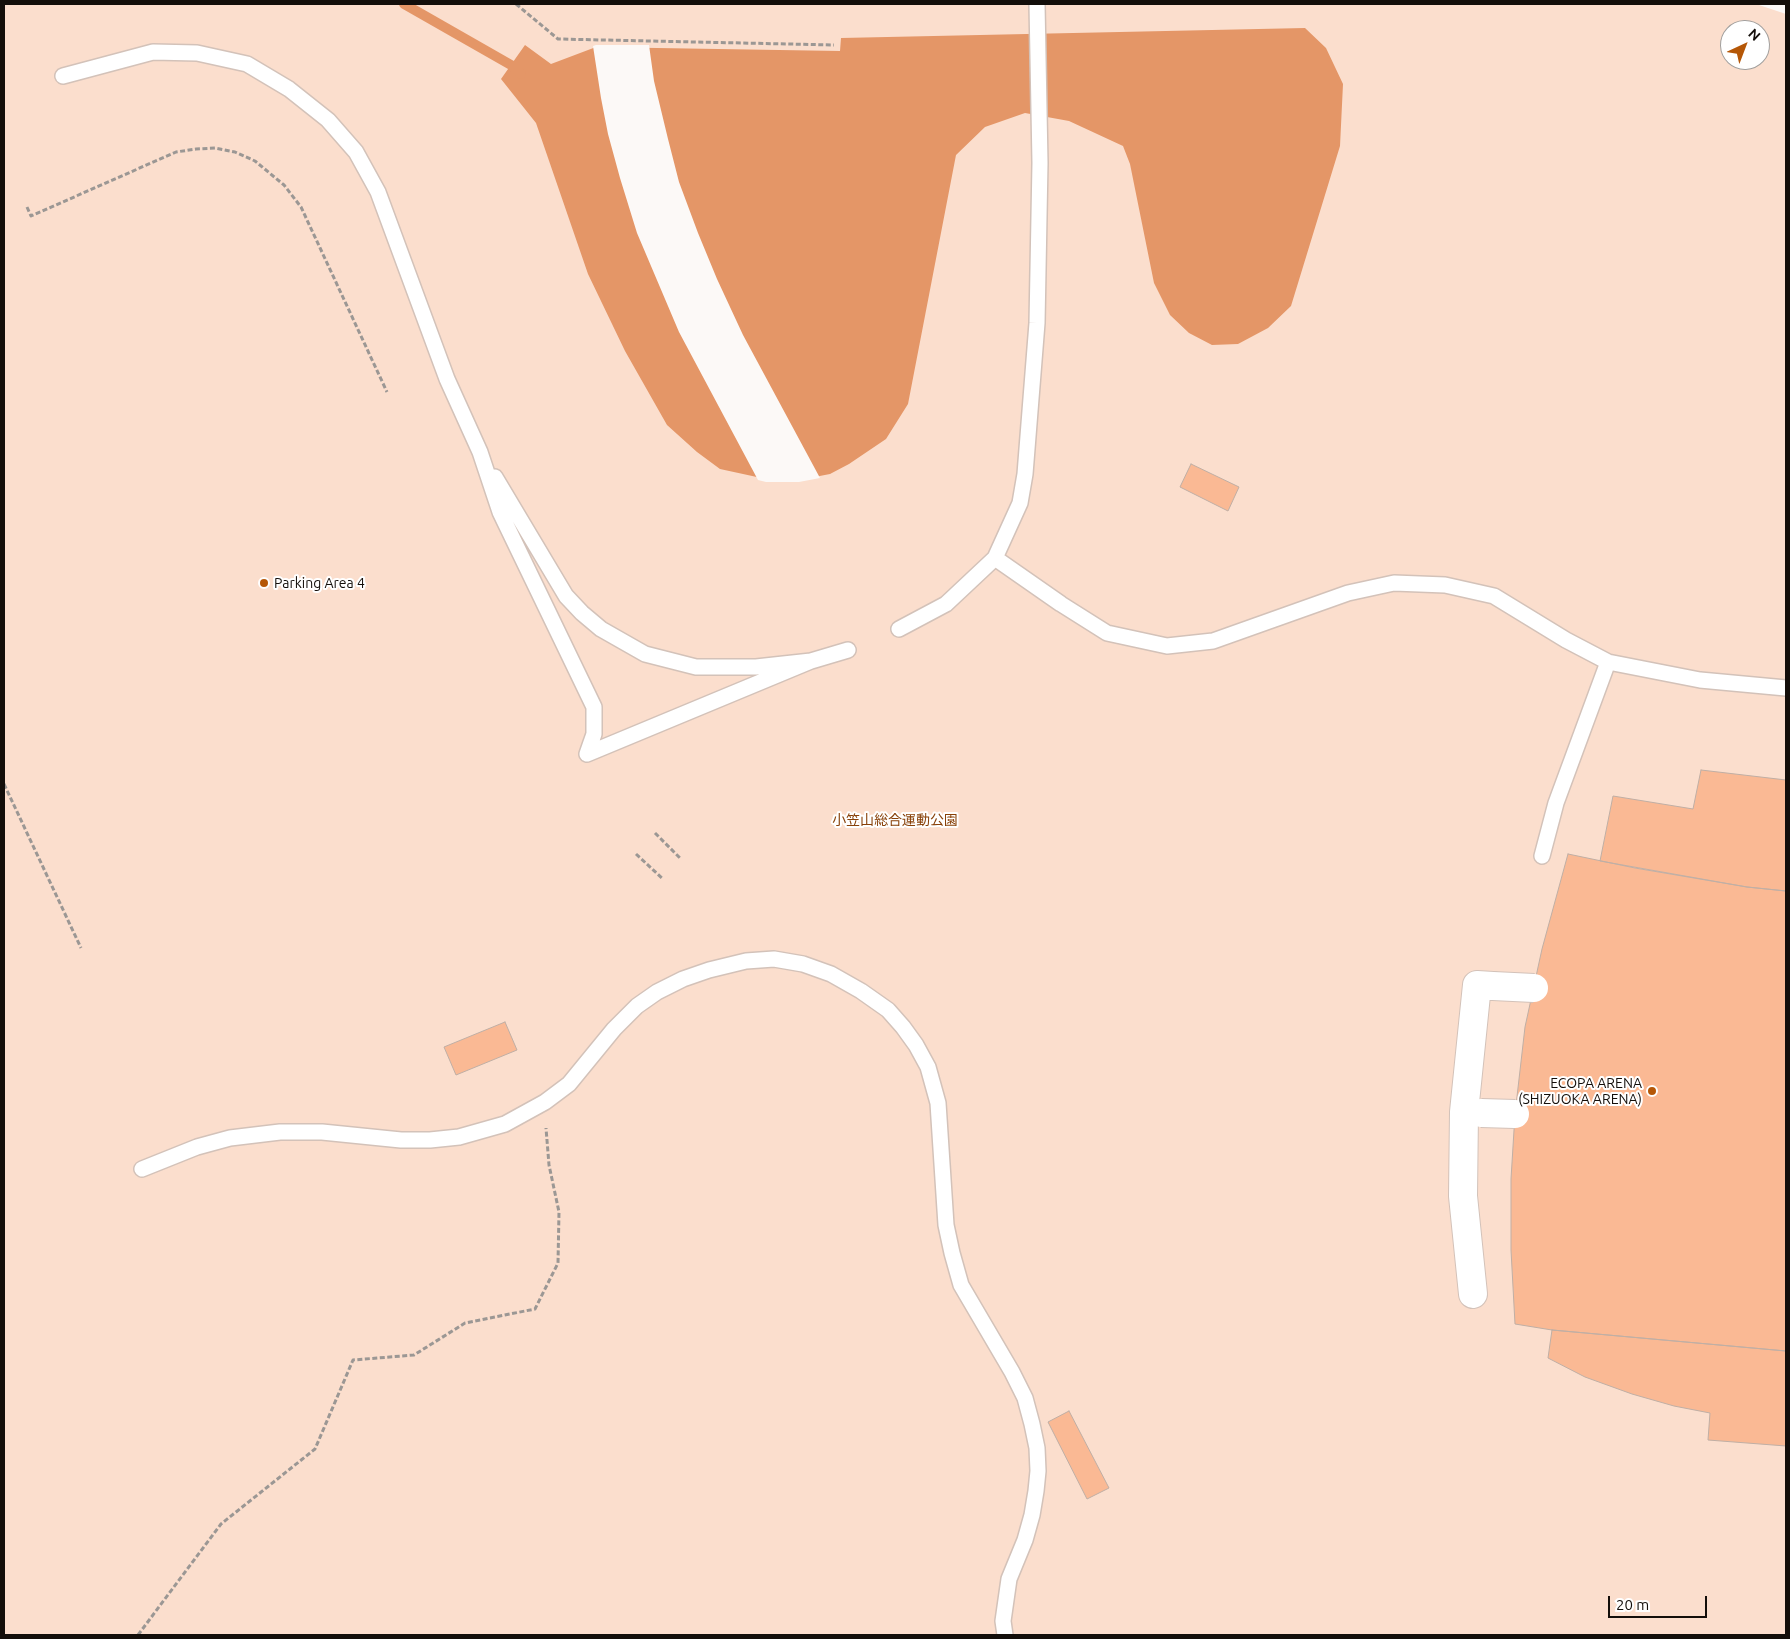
<!DOCTYPE html>
<meta charset="utf-8">
<style>
body{margin:0}
#map{position:relative;width:1790px;height:1639px;overflow:hidden;background:#fcf9f7;font-family:Ubuntu,sans-serif}
canvas{display:block}
.frame{position:absolute;inset:0;border:5px solid #130e0a;pointer-events:none}
.north{position:absolute;left:1720px;top:20px;width:50px;height:50px;box-sizing:border-box;background:#fff;border:1px solid #a19f9d;border-radius:50%;rotate:43deg;font-size:14px;font-weight:700;line-height:20px;text-align:center;color:#130e0a}
.north::after{content:'';display:block;margin:auto;width:18px;height:22px;background:#b55707;clip-path:polygon(50% 0,100% 100%,50% 72%,0 100%)}
.scale{position:absolute;left:1608px;top:1596px;width:99px;height:22px;box-sizing:border-box;border:2px solid #130e0a;border-top:0;padding-left:6px;font-size:15px;line-height:18px;white-space:nowrap;color:#130e0a;-webkit-text-stroke:4px #fff;paint-order:stroke}
</style>
<div id="map">
<canvas width="1790" height="1639"></canvas>
<div class="frame"></div>
<div class="north">N</div>
<div class="scale">20 m</div>
</div>
<script>
const c = document.querySelector('canvas').getContext('2d');
c.lineJoin = 'round';
function fill(path, color) { c.fillStyle = color; c.fill(path, 'evenodd'); }
const shape = rows => new Path2D(rows.map(r => 'M' + r).join(''));
function stroke(path, color, width, dash) { c.strokeStyle = color; c.lineWidth = width; c.lineCap = dash ? 'butt' : 'round'; c.setLineDash(dash || []); c.stroke(path); }
function drawText(font, color, halo, rows, align = 'center') {
  c.font = font + ' Ubuntu,"Noto Sans JP",sans-serif'; c.lineWidth = 4; c.setLineDash([]); c.textBaseline = 'middle'; c.strokeStyle = halo; c.fillStyle = color; for (const [text, x, y, turn = 0] of rows) {
    c.save(); c.translate(x, y); c.rotate((+turn || 0) * Math.PI / 180); c.textAlign = isNaN(turn) ? turn : align; if (halo) c.strokeText(text, 0, 0); c.fillText(text, 0, 0); c.restore();
  }
}
fill(shape([
 [4,4,1756,4,1786,14,1786,1635,4,1635],
 [1730,30,1760,30,1760,60,1730,60]
]), '#fbdecd');
fill(shape([
 [1305,28,1326,48,1343,84,1340,146,1291,306,1268,328,1238,344,1212,345,1189,333,1170,315,1154,283,1130,164,1123,146,1069,121,1025,113,985,127,956,155,908,404,886,439,849,464,830,474,799,480,766,479,720,469,697,452,667,425,625,351,588,274,536,123,501,79,525,45,551,64,596,47,840,51,841,38]
]), '#e49667');
fill(shape([
 [596,45,649,45,654,81,668,139,679,182,698,233,717,279,743,335,820,478,799,482,766,482,758,480,679,332,637,233,620,178,608,134,601,98,593,46]
]), '#fcf9f7');
stroke(shape([
 [404,4,511,65,521,74]
]), '#e49667', 10);
const building = shape([
 [1191,464,1239,487,1228,511,1180,487,1191,464],
 [1701,770,1786,780,1786,891,1747,887,1600,861,1613,796,1693,809,1701,770],
 [1568,854,1635,868,1747,887,1786,891,1786,1351,1552,1330,1515,1324,1511,1250,1511,1179,1515,1114,1525,1027,1542,949,1568,854],
 [505,1022,517,1050,456,1075,444,1047,505,1022],
 [1552,1330,1786,1351,1786,1446,1708,1440,1710,1413,1674,1406,1632,1394,1585,1377,1548,1358,1552,1330],
 [1069,1411,1109,1488,1087,1499,1048,1422,1069,1411]
]);
fill(building, '#fab994');
stroke(building, '#c0afa5', 1);
const lane = shape([
 [63,76,153,52,197,53,247,64,289,89,328,120,356,152,378,192,447,379,480,452,500,512,594,707,594,734,587,754],
 [495,477,566,596,582,613,601,629,645,654,696,667,756,667,811,661],
 [995,558,1061,604,1107,633,1167,646,1213,641,1348,593,1394,583,1445,585,1494,596,1566,640,1608,662,1700,680,1786,688],
 [899,629,946,604,995,558,1020,503,1025,474,1037,323,1040,163,1037,4],
 [587,754,811,661,848,650],
 [1542,856,1556,803,1608,662],
 [142,1169,197,1147,230,1138,280,1132,322,1132,401,1140,430,1140,459,1137,505,1124,545,1102,569,1084,614,1029,637,1006,657,992,683,979,709,970,746,961,774,959,803,964,831,974,861,991,888,1010,903,1027,916,1045,928,1067,938,1103,946,1225,952,1253,961,1285,1012,1372,1025,1398,1032,1424,1037,1448,1038,1471,1036,1491,1032,1515,1025,1540,1009,1579,1003,1621,1005,1635]
]);
const street = shape([
 [1473,1294,1463,1196,1464,1112,1477,985,1493,986]
]);
stroke(lane, '#d3c2b9', 18);
stroke(street, '#d3c2b9', 30);
stroke(shape([
 [516,4,558,39,834,45],
 [27,207,31,216,176,152,196,149,215,148,235,152,255,161,284,185,301,207,387,392],
 [4,784,81,948],
 [655,833,681,859],
 [636,854,663,879],
 [138,1635,221,1524,315,1449,353,1360,414,1355,465,1323,535,1309,558,1263,559,1212,549,1165,546,1128]
]), '#9b9794', 3, [5, 2.5]);
stroke(lane, '#fff', 15);
stroke(street, '#fff', 28);
const streetBridge = shape([
 [1493,986,1534,988],
 [1481,1113,1515,1114]
]);
stroke(streetBridge, '#d3c2b9', 30, []);
stroke(streetBridge, '#fff', 28);
for (const [x, y, r, color] of [
 [264,583,5,"#b55707"],
 [1652,1091,5,"#b55707"]
]) { const dot = new Path2D(); dot.arc(x, y, r, 0, 2 * Math.PI); c.fillStyle = color; c.fill(dot); stroke(dot, '#fff', 2); }
drawText('14px', '#130e0a', '#fff', [
 ["Parking Area 4",274,583],
 ["ECOPA ARENA",1642,1083,"right"],
 ["(SHIZUOKA ARENA)",1642,1099,"right"]
], 'left');
drawText('14px', '#884109', '#fff', [
 ["小笠山総合運動公園",895,820]
]);
</script>
